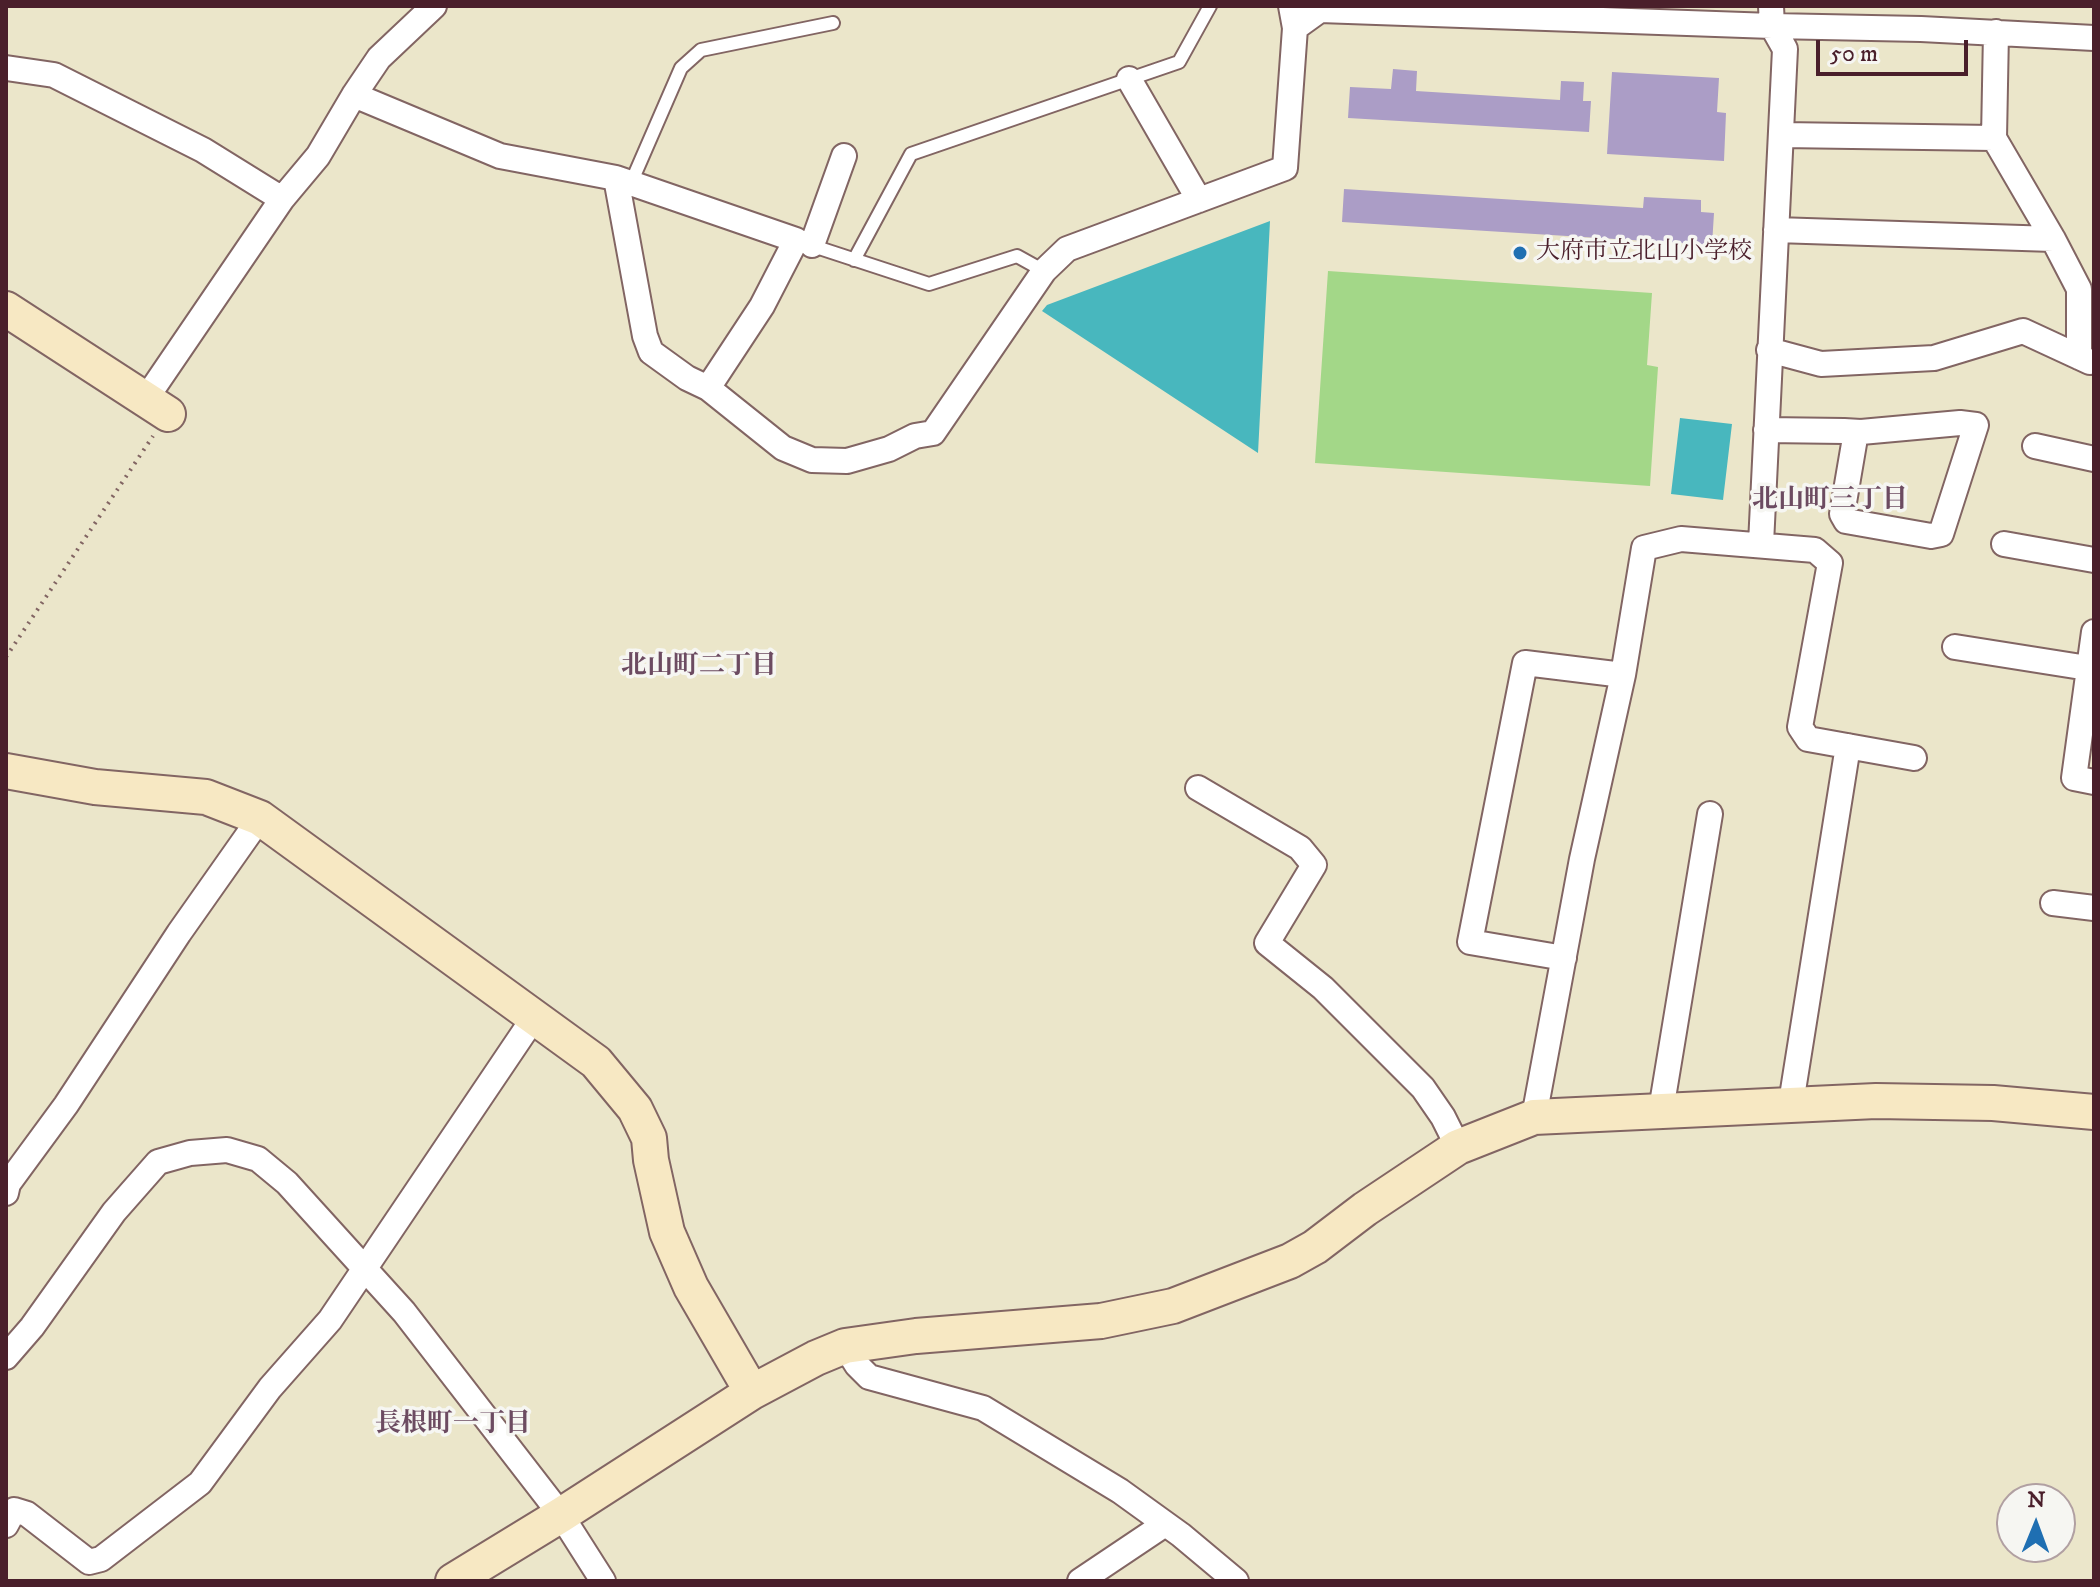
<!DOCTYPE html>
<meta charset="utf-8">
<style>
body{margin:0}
#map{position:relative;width:2100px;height:1587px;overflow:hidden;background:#ebe6ca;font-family:"IM FELL DW Pica",serif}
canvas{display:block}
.frame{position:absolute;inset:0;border:8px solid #4a1f2b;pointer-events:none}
.north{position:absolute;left:1996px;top:1483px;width:80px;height:80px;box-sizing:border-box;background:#f6f6f2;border:2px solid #b1a0a2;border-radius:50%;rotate:1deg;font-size:22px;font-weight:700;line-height:32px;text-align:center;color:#4a1f2b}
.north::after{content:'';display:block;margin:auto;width:28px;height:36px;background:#1f6fb2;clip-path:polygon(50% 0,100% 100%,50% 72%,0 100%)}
.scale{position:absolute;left:1816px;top:40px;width:152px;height:36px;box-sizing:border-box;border:4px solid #4a1f2b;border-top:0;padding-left:10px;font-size:24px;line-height:28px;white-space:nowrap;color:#4a1f2b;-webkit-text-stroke:6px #f6f6f2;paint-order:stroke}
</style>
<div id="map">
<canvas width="2100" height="1587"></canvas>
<div class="frame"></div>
<div class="north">N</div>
<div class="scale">50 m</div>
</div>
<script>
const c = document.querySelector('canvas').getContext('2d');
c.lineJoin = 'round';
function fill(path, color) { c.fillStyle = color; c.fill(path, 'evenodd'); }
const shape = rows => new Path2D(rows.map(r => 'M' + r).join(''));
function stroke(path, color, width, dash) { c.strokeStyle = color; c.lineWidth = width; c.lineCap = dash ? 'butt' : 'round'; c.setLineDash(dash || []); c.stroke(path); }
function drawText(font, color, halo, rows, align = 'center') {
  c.font = font + ' "IM FELL DW Pica","Noto Serif JP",serif'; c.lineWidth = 7; c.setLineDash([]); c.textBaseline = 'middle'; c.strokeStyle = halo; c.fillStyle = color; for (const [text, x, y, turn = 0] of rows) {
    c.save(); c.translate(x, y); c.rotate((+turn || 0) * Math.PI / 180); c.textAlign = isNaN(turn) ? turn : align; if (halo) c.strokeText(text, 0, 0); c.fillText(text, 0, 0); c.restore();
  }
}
fill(shape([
 [1328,271,1652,293,1647,365,1658,367,1650,486,1315,463]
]), '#a3d788');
fill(shape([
 [1270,221,1258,453,1042,311,1047,305],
 [1680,418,1732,424,1723,500,1671,494]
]), '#48b7be');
fill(shape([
 [1393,69,1417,71,1416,91,1560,100,1561,81,1584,82,1583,101,1591,101,1589,132,1348,118,1350,87,1391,89],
 [1612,72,1719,78,1717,112,1726,113,1724,161,1607,154],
 [1344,189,1643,208,1644,197,1701,200,1701,212,1714,213,1712,245,1342,222]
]), '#ab9dc6');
const lane = shape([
 [631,183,681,68,701,50,833,23],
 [810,245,929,284,1017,256,1044,271],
 [854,260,911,154,1179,62,1210,6]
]);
const street = shape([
 [1295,28,1320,10,1772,26,1921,29,2094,38],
 [1996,32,1994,138,2053,239,2079,289,2079,357],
 [6,68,54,75,203,150,282,199],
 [1129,79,1199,200],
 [354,95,500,156,616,178,645,336,651,352,687,378,708,388,783,448,812,460,847,461,889,449,915,436,933,433,1044,271,1067,249,1285,168,1295,28,1291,6],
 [1782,135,1994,138],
 [616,178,796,240,762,306,708,388],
 [1776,230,2053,239],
 [812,245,844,156],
 [1769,350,1821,364,1934,358,2023,331,2090,362],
 [145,400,282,199,318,156,354,95,379,58,434,6],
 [1766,430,1844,431,1861,432,1960,423,1976,425,1941,534,1931,536,1846,521,1842,514,1856,432],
 [2035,446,2094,459],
 [1761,544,1785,49,1772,26,1771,6],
 [2004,544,2094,560],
 [2094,632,2074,778,2094,782],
 [1955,647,2094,669],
 [1198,788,1300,848,1314,865,1267,943,1323,988,1423,1088,1443,1117,1458,1147],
 [2053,903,2094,908],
 [1564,958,1470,942,1525,663,1623,675],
 [1791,1103,1848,746],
 [1661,1110,1710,814],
 [1534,1117,1582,859,1623,675,1644,548,1681,539,1815,550,1830,563,1800,727,1808,739,1914,758],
 [6,1193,8,1184,66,1105,179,933,260,818],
 [845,1346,857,1365,869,1377,983,1408,1120,1491,1181,1535,1236,1581],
 [6,1357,32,1327,114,1212,158,1162,190,1153,227,1150,258,1159,287,1183,404,1312,561,1515,603,1581],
 [6,1525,14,1510,27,1514,89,1562,101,1559,200,1483,270,1388,330,1320,535,1016],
 [1080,1581,1165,1524]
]);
const secondary = shape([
 [6,309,168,414],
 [6,771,95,787,206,797,260,818,596,1062,635,1109,649,1138,651,1160,667,1232,691,1287,752,1392],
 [453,1581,561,1515,752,1392,816,1358,845,1346,916,1336,1101,1321,1173,1306,1290,1261,1315,1247,1365,1209,1458,1147,1534,1117,1876,1101,1993,1103,2094,1112]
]);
stroke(lane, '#826563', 16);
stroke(street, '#826563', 28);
stroke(secondary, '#826563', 38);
stroke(shape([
 [6,657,153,436]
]), '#826563', 4, [2, 6]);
stroke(lane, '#fff', 12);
stroke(street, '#fff', 24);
stroke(secondary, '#f7e8c3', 34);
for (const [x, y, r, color] of [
 [1520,253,8,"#1f6fb2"]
]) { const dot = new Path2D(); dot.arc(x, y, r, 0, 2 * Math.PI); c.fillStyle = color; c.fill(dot); stroke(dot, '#f6f6f2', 3); }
drawText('24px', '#4a1f2b', '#f6f6f2', [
 ["大府市立北山小学校",1536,253]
], 'left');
drawText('bold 26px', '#6c4b61', '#f6f6f2', [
 ["北山町三丁目",1830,502],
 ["北山町二丁目",699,668],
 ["長根町一丁目",453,1426]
]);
</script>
